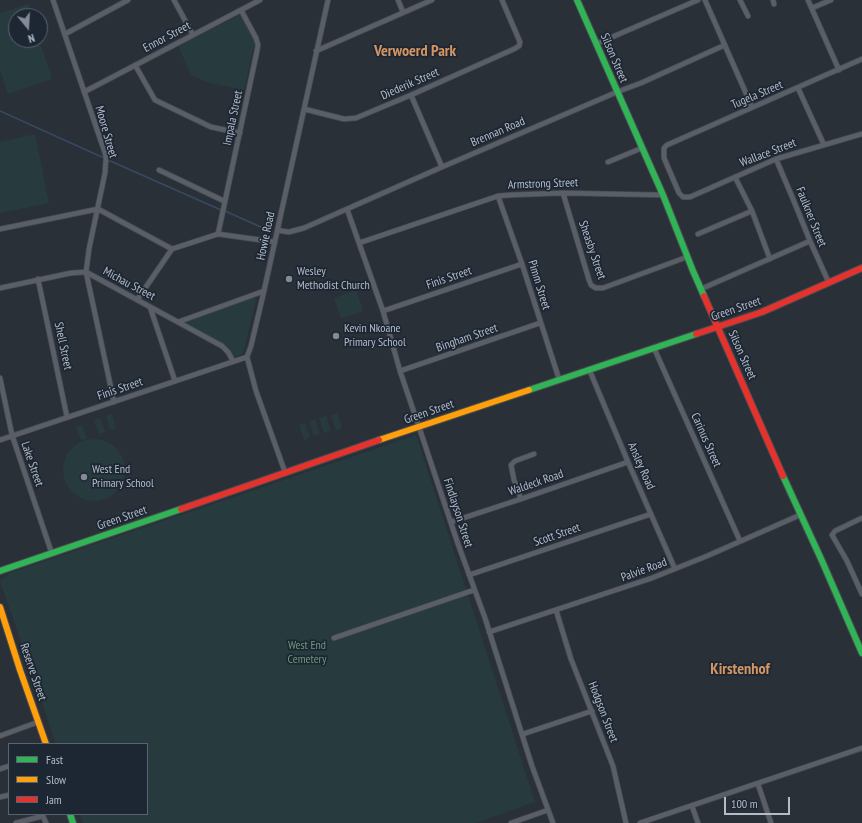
<!DOCTYPE html>
<style>
body{margin:0}
#map{position:relative;width:862px;height:823px;overflow:hidden;background:#2a3038;font-family:"PT Sans Narrow",sans-serif}
canvas{display:block}
.legend{position:absolute;left:8px;top:743px;width:140px;height:72px;box-sizing:border-box;background:#1d2633;border:1px solid #59626f;margin:0;padding:5px 7px;list-style:none;font-size:12px;color:#b4bcc9}
.legend li{display:flex;align-items:center;gap:8px;height:20px}
.legend b{width:20px;border:1px solid #59626f}
.north{position:absolute;left:8px;top:8px;width:40px;height:40px;box-sizing:border-box;background:#1d2633;border:1px solid #59626f;border-radius:50%;rotate:162deg;font-size:11px;font-weight:700;line-height:16px;text-align:center;color:#b4bcc9}
.north::after{content:'';display:block;margin:auto;width:14px;height:18px;background:#848b96;clip-path:polygon(50% 0,100% 100%,50% 72%,0 100%)}
.scale{position:absolute;left:724px;top:797px;width:66px;height:18px;box-sizing:border-box;border:2px solid #b4bcc9;border-top:0;padding-left:5px;font-size:12px;line-height:14px;white-space:nowrap;color:#b4bcc9;-webkit-text-stroke:3px #1d2633;paint-order:stroke}
</style>
<div id="map">
<canvas width="862" height="823"></canvas>
<ul class="legend">
<li><b style="height:5px;background:#30b455"></b>Fast</li>
<li><b style="height:5px;background:#ff9f0a"></b>Slow</li>
<li><b style="height:5px;background:#e5322d"></b>Jam</li>
</ul>
<div class="north">N</div>
<div class="scale">100 m</div>
</div>
<script>
const c = document.querySelector('canvas').getContext('2d');
c.lineJoin = 'round';
function fill(path, color) { c.fillStyle = color; c.fill(path, 'evenodd'); }
const shape = rows => new Path2D(rows.map(r => 'M' + r).join(''));
function stroke(path, color, width, dash) { c.strokeStyle = color; c.lineWidth = width; c.lineCap = dash ? 'butt' : 'round'; c.setLineDash(dash || []); c.stroke(path); }
function drawText(font, color, halo, rows, align = 'center') {
  c.font = font + ' "PT Sans Narrow",sans-serif'; c.lineWidth = 3.5; c.setLineDash([]); c.textBaseline = 'middle'; c.strokeStyle = halo; c.fillStyle = color; for (const [text, x, y, turn = 0] of rows) {
    c.save(); c.translate(x, y); c.rotate((+turn || 0) * Math.PI / 180); c.textAlign = isNaN(turn) ? turn : align; if (halo) c.strokeText(text, 0, 0); c.fillText(text, 0, 0); c.restore();
  }
}
fill(shape([
 [28,4,31,16,16,16,16,40,39,40,52,79,8,94,0,69,0,13],
 [242,14,255,42,244,90,210,83,191,75,178,46],
 [35,134,49,203,0,213,0,142],
 [356,290,363,311,341,319,334,298],
 [254,297,256,300,243,354,235,357,232,357,229,349,225,346,183,323],
 [337,413,342,428,336,430,331,415],
 [112,414,116,428,110,430,106,416],
 [326,416,331,431,324,433,319,418],
 [100,418,105,432,99,434,94,420],
 [315,419,320,434,314,436,309,421],
 [305,423,310,437,304,440,299,425],
 [82,425,87,439,81,440,76,427],
 [416,435,535,802,475,823,83,823,80,814,147,814,147,744,56,744,0,581,10,573],
 '63 470a31 31 0 1 1 62 0a31 31 0 1 1-62 0Z'
]), '#273a3e');
stroke(shape([
 [0,111,104,158],
 [108,160,221,210],
 [225,211,272,232]
]), '#384963', 1.5);
const street = shape([
 [53,0,105,153,106,158,105,173,89,249,86,272,114,402],
 [174,0,193,35],
 [398,0,403,12],
 [705,0,752,107],
 [740,0,748,16],
 [773,0,774,4],
 [808,0,839,70],
 [812,8,831,0],
 [65,34,128,0],
 [596,44,698,0],
 [316,51,432,0],
 [862,59,667,145,664,148,664,158,679,193,683,197,690,197,776,159,862,134],
 [135,65,155,100,211,127,240,133],
 [798,88,824,145],
 [84,92,260,0],
 [411,95,442,167],
 [304,109,344,119,356,118,411,95,514,49,519,46,520,42,502,0],
 [776,159,793,199,810,241,829,283],
 [608,162,642,148],
 [159,170,224,201],
 [735,177,752,211,770,259],
 [563,193,589,280,591,285,594,287,596,288,603,288,687,257],
 [498,196,522,264,559,379],
 [347,209,383,311,400,371,419,427,458,544,485,618,532,766,553,823],
 [0,229,98,209,172,249],
 [278,230,282,231,289,232,304,228,442,167,617,92,641,83,725,45],
 [218,234,257,51,258,45,256,38,241,10],
 [698,234,752,211],
 [359,243,498,196,510,195,563,193,663,195],
 [38,279,67,417],
 [0,288,71,273,86,272,222,346,228,352,233,361],
 [701,289,810,241],
 [137,300,172,249,218,234,275,242],
 [150,307,175,381],
 [383,311,522,264],
 [178,322,264,291],
 [654,348,740,541],
 [589,369,628,462,675,569],
 [400,371,540,323],
 [0,378,12,435,52,554],
 [0,440,247,357],
 [285,472,256,391,247,357,251,346,264,291,328,0],
 [521,499,514,480,511,465,515,461,534,454],
 [862,518,835,531,832,535,847,561,862,594],
 [451,522,521,499,628,462],
 [469,575,651,514],
 [556,610,571,659,613,766,626,823],
 [489,632,652,578,707,556,800,515],
 [334,638,474,590],
 [523,734,592,711],
 [0,736,38,722],
 [0,769,9,766],
 [758,784,771,823],
 [0,797,9,795],
 [692,806,698,823],
 [42,814,46,823],
 [16,823,43,816],
 [511,823,548,810],
 [640,823,862,748]
]);
const fast = shape([
 [577,0,663,195,693,271,704,296],
 [529,390,696,334],
 [783,476,822,561,862,653],
 [0,571,181,509],
 [70,814,73,823]
]);
const slow = shape([
 [379,440,529,390],
 [0,607,20,670,46,744]
]);
const jam = shape([
 [704,296,783,476],
 [696,334,762,312,862,268],
 [181,509,379,440]
]);
stroke(street, '#484c53', 6);
stroke(fast, '#484c53', 8);
stroke(slow, '#484c53', 8);
stroke(jam, '#484c53', 8);
stroke(street, '#5a5e66', 4.5);
stroke(fast, '#30b455', 6);
stroke(slow, '#ff9f0a', 6);
stroke(jam, '#e5322d', 6);
for (const [x, y, r, color] of [
 [289,279,4,"#848b96"],
 [336,336,4,"#848b96"],
 [84,477,4,"#848b96"]
]) { const dot = new Path2D(); dot.arc(x, y, r, 0, 2 * Math.PI); c.fillStyle = color; c.fill(dot); stroke(dot, '#1d2633', 1.5); }
drawText('12px', '#b4bcc9', '#1d2633', [
 ["Ennor Street",167,37,-28],
 ["Silson Street",614,58,67],
 ["Diederik Street",410,84,-24],
 ["Tugela Street",757,95,-23],
 ["Impala Street",233,118,-78],
 ["Moore Street",106,132,74],
 ["Brennan Road",498,132,-23],
 ["Wallace Street",768,153,-21],
 ["Armstrong Street",543,184,-2],
 ["Faulkner Street",811,217,68],
 ["Howie Road",266,236,-78],
 ["Sheasby Street",592,250,71],
 ["Finis Street",449,278,-19],
 ["Michau Street",129,284,28],
 ["Pimm Street",539,285,73],
 ["Green Street",736,309,-19],
 ["Bingham Street",467,338,-19],
 ["Shell Street",63,346,78],
 ["Silson Street",742,355,66],
 ["Finis Street",120,389,-19],
 ["Green Street",429,412,-19],
 ["Carinus Street",706,440,66],
 ["Lake Street",32,464,71],
 ["Ansley Road",641,466,66],
 ["Waldeck Road",536,483,-19],
 ["Findlayson Street",458,513,72],
 ["Green Street",122,518,-19],
 ["Scott Street",557,535,-19],
 ["Palvie Road",644,570,-20],
 ["Reserve Street",33,672,71],
 ["Hodgson Street",603,712,69]
]);
drawText('12px', '#b4bcc9', '#1d2633', [
 ["Wesley",297,272],
 ["Methodist Church",297,286],
 ["Kevin Nkoane",344,329],
 ["Primary School",344,343],
 ["West End",92,470],
 ["Primary School",92,484]
], 'left');
drawText('12px', '#6b9a76', '#1d2633', [
 ["West End",307,646],
 ["Cemetery",307,660]
]);
drawText('bold 16px', '#d59563', '#1d2633', [
 ["Verwoerd Park",415,51],
 ["Kirstenhof",740,669]
]);
</script>
